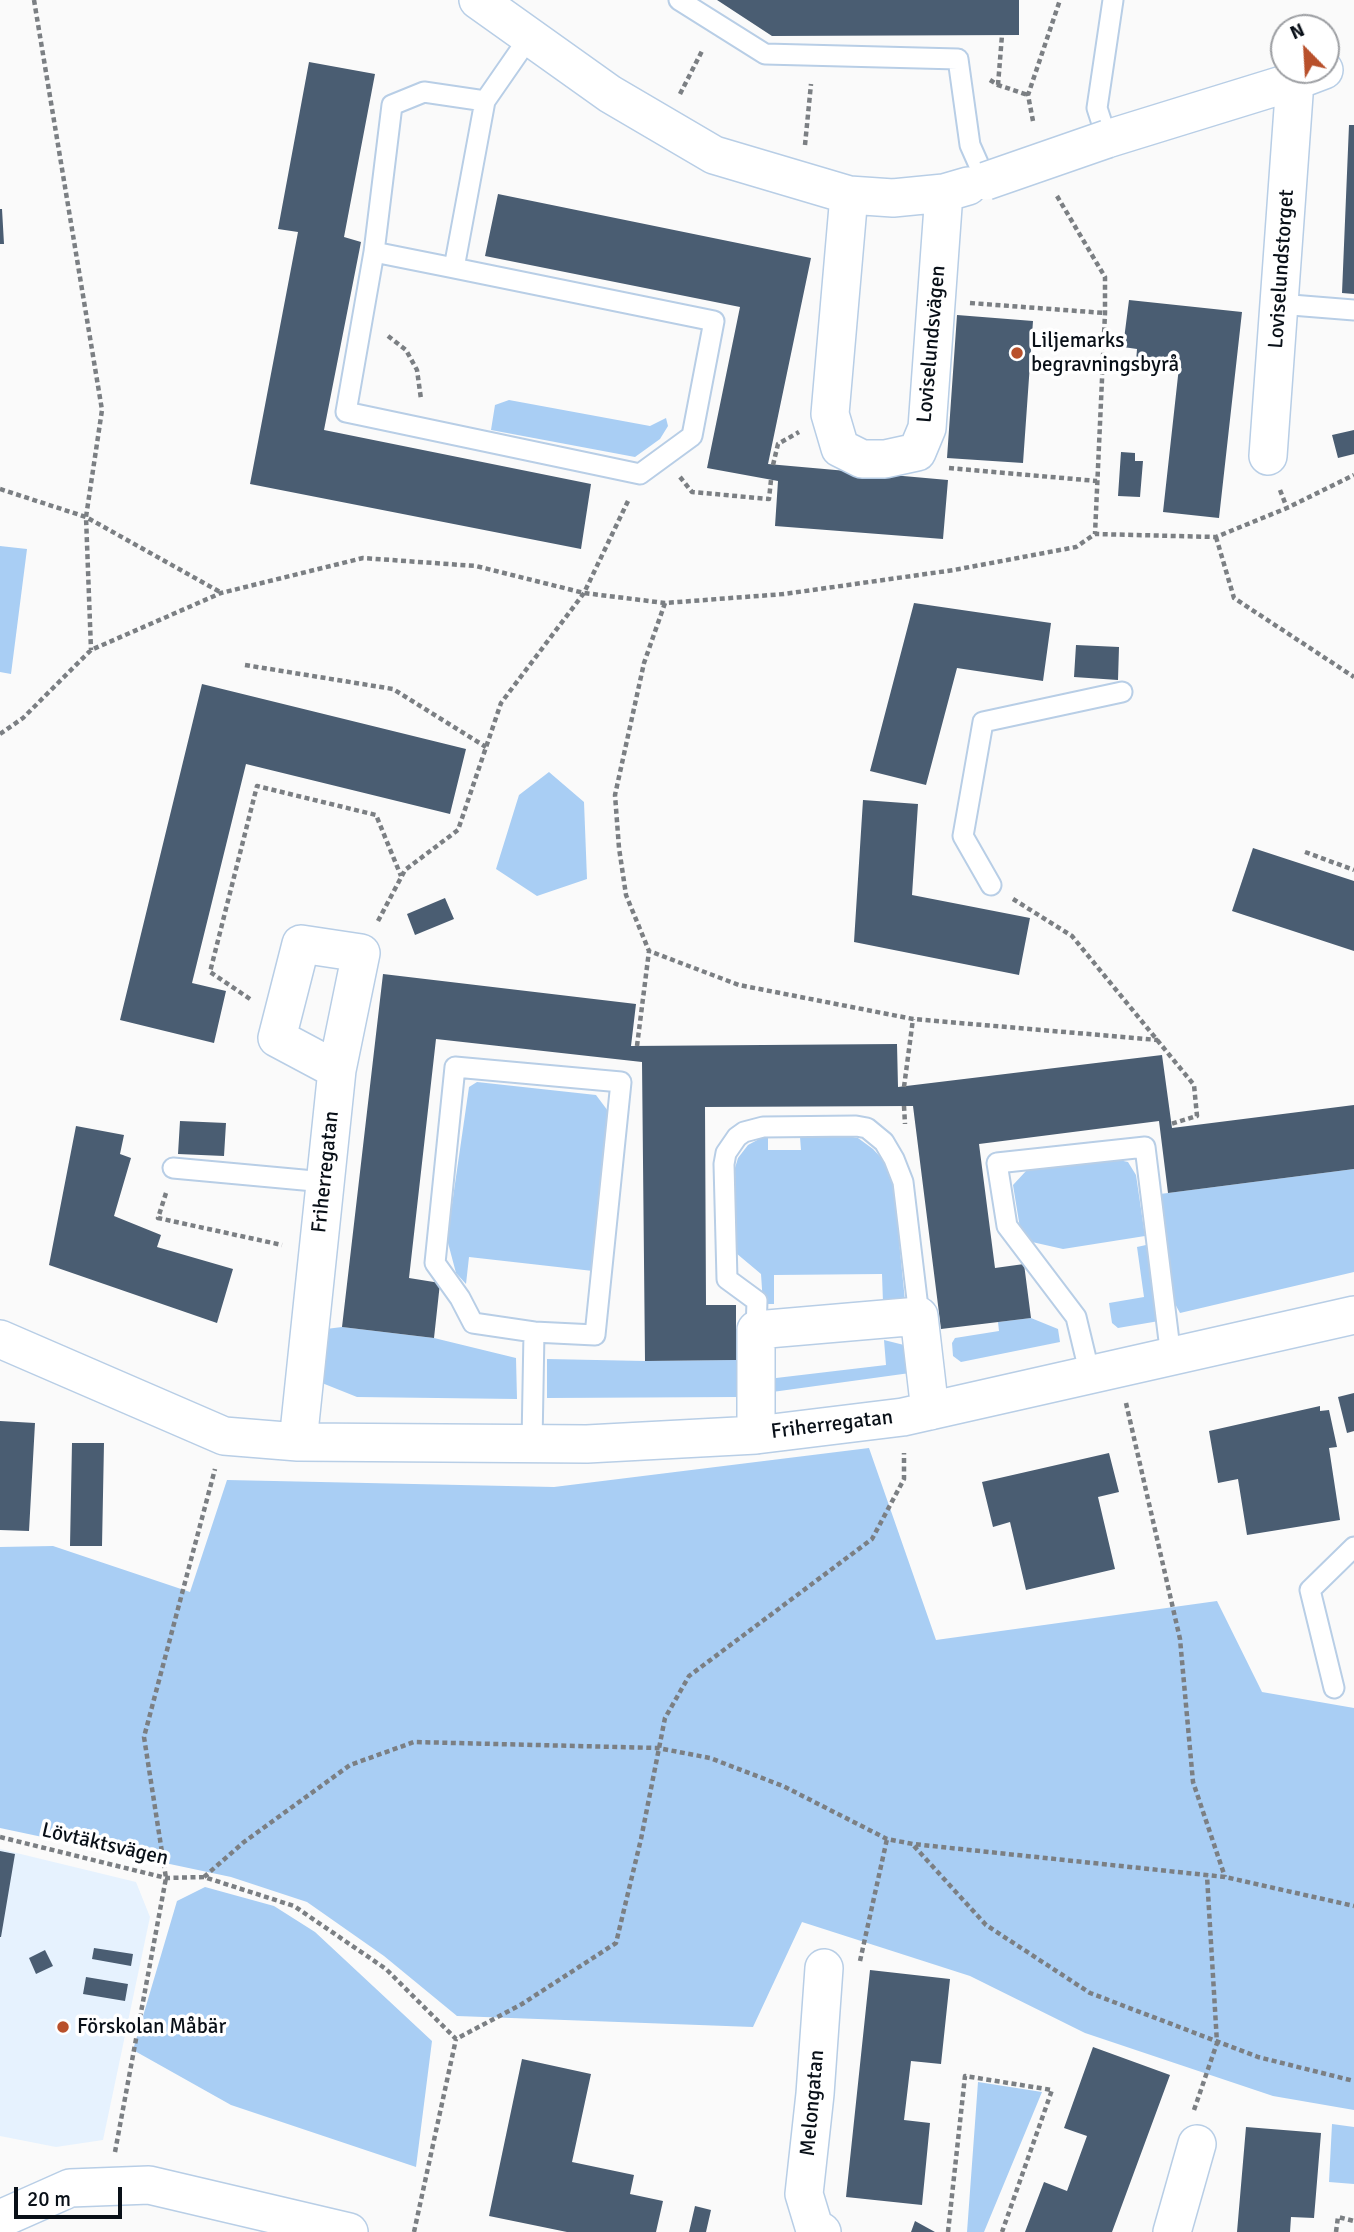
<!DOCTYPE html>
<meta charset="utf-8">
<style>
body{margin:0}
#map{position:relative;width:1354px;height:2232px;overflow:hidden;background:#fafafa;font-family:Signika,sans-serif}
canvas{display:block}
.north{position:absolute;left:1270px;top:14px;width:70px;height:70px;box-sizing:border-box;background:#fff;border:2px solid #9d9fa3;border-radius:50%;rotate:336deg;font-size:19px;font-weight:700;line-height:28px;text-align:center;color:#091018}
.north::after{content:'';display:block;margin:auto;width:24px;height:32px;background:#b8502b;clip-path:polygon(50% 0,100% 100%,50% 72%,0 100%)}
.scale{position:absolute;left:14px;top:2187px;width:108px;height:32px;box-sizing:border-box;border:4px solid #091018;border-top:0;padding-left:9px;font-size:21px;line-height:24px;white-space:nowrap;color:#091018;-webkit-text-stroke:5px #fff;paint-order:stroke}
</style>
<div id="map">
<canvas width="1354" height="2232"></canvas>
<div class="north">N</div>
<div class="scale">20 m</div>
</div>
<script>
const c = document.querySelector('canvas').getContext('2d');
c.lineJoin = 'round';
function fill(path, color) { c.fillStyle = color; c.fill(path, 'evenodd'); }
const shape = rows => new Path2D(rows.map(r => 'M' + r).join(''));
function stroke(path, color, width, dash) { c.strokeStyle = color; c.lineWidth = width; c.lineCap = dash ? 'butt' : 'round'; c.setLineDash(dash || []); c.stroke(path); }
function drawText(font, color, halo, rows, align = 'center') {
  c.font = font + ' Signika,sans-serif'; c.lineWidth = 7; c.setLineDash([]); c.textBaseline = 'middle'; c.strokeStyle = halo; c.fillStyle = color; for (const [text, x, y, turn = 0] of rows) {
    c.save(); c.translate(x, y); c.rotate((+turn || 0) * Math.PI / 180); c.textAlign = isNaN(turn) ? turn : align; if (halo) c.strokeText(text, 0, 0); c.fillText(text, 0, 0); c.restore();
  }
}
fill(shape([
 [0,1849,136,1882,150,1917,103,2140,56,2147,0,2136]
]), '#e6f2fe');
fill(shape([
 [509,400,650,426,666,418,668,426,660,439,635,457,491,430,495,405],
 [0,546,27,549,11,674,0,672],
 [549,772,584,802,587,879,537,896,496,869,519,795],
 [477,1082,596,1095,608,1111,593,1271,469,1257,466,1284,456,1273,447,1239,469,1087],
 [846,1136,858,1138,873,1149,885,1162,893,1180,905,1301,883,1303,882,1274,774,1275,774,1304,763,1304,761,1274,736,1253,735,1168,738,1158,748,1145,761,1138,768,1137,768,1150,801,1150,800,1137],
 [1110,1158,1128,1162,1136,1175,1145,1236,1063,1249,1032,1242,1020,1228,1013,1185,1026,1171],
 [1354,1169,1354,1272,1180,1313,1175,1304,1160,1194],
 [1146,1245,1159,1321,1118,1328,1112,1323,1109,1303,1144,1297,1137,1247],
 [1031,1318,1058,1329,1060,1342,961,1362,953,1356,952,1343,955,1338,999,1331,998,1322],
 [342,1327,434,1338,516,1358,517,1399,357,1397,322,1383,326,1329],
 [884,1340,908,1346,910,1373,765,1393,765,1358,775,1356,776,1378,886,1365],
 [547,1359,645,1361,736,1360,737,1397,547,1398],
 [869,1448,936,1640,1217,1601,1262,1692,1354,1708,1354,2110,1273,2096,1085,2033,970,1976,802,1922,753,2027,457,2016,384,1956,307,1902,231,1877,0,1828,0,1547,53,1546,190,1592,227,1480,554,1487],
 [205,1887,274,1906,315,1932,432,2041,416,2167,231,2105,133,2050,177,1901],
 [978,2082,1042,2092,984,2232,967,2232],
 [1332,2124,1354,2127,1354,2184,1329,2182]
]), '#a9cef4');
fill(shape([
 [717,0,1019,0,1019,35,772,36],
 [309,62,375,74,344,237,361,242,324,430,591,484,581,549,250,484,298,232,278,229],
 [1349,125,1354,125,1354,294,1342,293],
 [498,194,811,258,768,464,948,480,943,539,775,526,778,481,707,468,740,307,485,256],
 [0,209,2,209,4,244,0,244],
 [1129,300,1242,312,1219,518,1163,512,1179,367,1136,362,1137,349,1123,347],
 [957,315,1033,321,1023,463,947,458],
 [1354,430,1354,454,1338,458,1332,435],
 [1121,452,1135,453,1135,461,1143,461,1140,497,1118,496],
 [914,603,1051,623,1043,681,957,668,926,785,870,771],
 [1076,645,1119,647,1118,680,1074,677],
 [202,684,466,749,450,814,246,764,192,983,226,991,214,1043,120,1020],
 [863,800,918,804,912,895,1030,918,1019,975,854,942],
 [1253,848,1354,881,1354,951,1232,911],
 [445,898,454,919,415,935,407,914],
 [383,974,636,1004,631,1046,897,1044,898,1087,1162,1055,1172,1128,1354,1105,1354,1169,1168,1193,1159,1121,979,1144,995,1268,1024,1264,1031,1318,941,1329,913,1106,705,1107,706,1305,736,1305,736,1360,645,1361,642,1062,436,1039,409,1278,440,1283,434,1338,342,1327],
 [180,1121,226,1123,224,1156,178,1154],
 [76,1126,124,1135,120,1154,131,1158,114,1216,161,1235,157,1247,233,1269,217,1323,49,1265],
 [1354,1393,1354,1431,1347,1433,1338,1397],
 [1320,1406,1320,1411,1329,1410,1337,1447,1329,1448,1340,1520,1247,1535,1238,1479,1218,1483,1209,1431],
 [0,1421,35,1423,29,1531,0,1530],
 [72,1443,104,1443,102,1546,70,1546],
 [1109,1453,1119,1492,1098,1497,1115,1569,1026,1590,1010,1522,993,1527,982,1482],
 [0,1851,15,1854,1,1937,0,1937],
 [94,1948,133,1954,131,1966,92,1959],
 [45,1950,53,1966,36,1974,29,1958],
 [870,1970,950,1979,941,2064,911,2061,904,2120,930,2123,922,2205,846,2197],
 [86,1977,128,1984,125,2001,83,1994],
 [1093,2047,1170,2075,1112,2232,1025,2232,1044,2182,1067,2191,1087,2136,1064,2128],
 [522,2059,591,2074,572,2162,634,2175,630,2194,663,2201,656,2232,567,2232,489,2216],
 [1246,2127,1321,2133,1314,2218,1291,2217,1290,2232,1237,2232],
 [695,2206,711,2210,706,2232,689,2232],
 [915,2221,935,2232,911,2232]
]), '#4a5d72');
const lane = shape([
 [679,0,765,54,958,59,970,145,986,181],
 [485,101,424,92,392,105,374,252,454,268,485,101,530,36],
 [1107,139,1097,108,1113,0],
 [374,252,346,412,640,474,692,436,714,321,454,268],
 [1279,304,1354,310],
 [991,885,963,836,983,722,1122,692],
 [173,1168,325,1182],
 [756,1330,757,1301,727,1279,724,1164,726,1153,737,1137,744,1132,763,1127,856,1126,867,1128,884,1142,894,1159,903,1182,919,1316],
 [1090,1375,1076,1317,1007,1226,997,1163,1145,1147,1171,1357],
 [532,1443,534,1332,473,1323,460,1298,435,1263,455,1067,621,1082,595,1335,534,1332],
 [1334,1688,1310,1590,1354,1547]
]);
const street = shape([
 [478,0,610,94,714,155,849,195,893,198,944,193,968,186],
 [1107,139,1295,81,1324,70],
 [849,195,830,414,840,448,862,459,885,459,917,452,927,428,944,193],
 [1268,456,1295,81],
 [0,1339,224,1436,298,1442,587,1444,756,1435,903,1417,1354,1315],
 [756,1435,756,1330,919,1316,930,1411],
 [298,1442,337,1070,361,953,301,944,277,1038,337,1070],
 [0,2219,70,2188,149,2185,349,2232],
 [822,2232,814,2227,804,2194,815,2094,824,1968],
 [1172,2232,1197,2144]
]);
stroke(lane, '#b8cee6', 23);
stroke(street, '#b8cee6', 40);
stroke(shape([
 [34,0,102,410,86,517,91,650],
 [990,80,998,85,1028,95],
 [998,85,1002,35],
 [680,94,703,49],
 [1033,121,1028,95,1060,0],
 [805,145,811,84],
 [1057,196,1105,277,1105,313,1095,534],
 [970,303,1105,313],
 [388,336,406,350,417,370,421,399],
 [773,465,778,444,799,432],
 [949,468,1097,481],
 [680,477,692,492,769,499,771,480],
 [0,489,86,517,220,592],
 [1280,490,1287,508],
 [1216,537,1234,598,1354,677],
 [665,603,644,663,615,795,619,848,626,895,649,951,739,985,913,1019,1158,1040],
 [245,665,393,689,486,747],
 [0,734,23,718,91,650,221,593,363,558,476,566,584,593,665,603,784,594,954,570,1076,547,1095,534,1216,537,1287,508,1354,475],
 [1305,852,1354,870],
 [1013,899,1072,936,1194,1085,1197,1116,1171,1124],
 [378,921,405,870,458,830,501,703,584,593,628,501],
 [250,999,210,972,257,786,376,815,401,876],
 [637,1046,649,951],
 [904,1087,913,1019],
 [904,1106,905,1124],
 [166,1193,158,1218,282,1245],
 [1126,1403,1180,1639,1193,1782,1225,1877],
 [0,1837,166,1878,204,1877,294,1906,386,1969,456,2039,522,2004,616,1943,641,1839,665,1718,689,1676,872,1539,904,1479,904,1453],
 [914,1846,986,1925,1090,1993,1258,2057,1354,2081],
 [204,1877,244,1842,350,1765,414,1742,658,1748,710,1758,783,1786,887,1839,913,1844,1225,1877,1354,1906],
 [860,1961,887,1839],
 [1194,2110,1217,2043,1207,1876],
 [115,2152,166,1878,144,1737,215,1469],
 [414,2232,456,2039],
 [948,2232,965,2076,1052,2090,1002,2232],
 [1336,2232,1338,2217,1354,2221]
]), '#7b7f83', 4.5, [5, 3.5]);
stroke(lane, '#fff', 19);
stroke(street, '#fff', 37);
const streetBridge = shape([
 [986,181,1107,139]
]);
stroke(streetBridge, '#b8cee6', 40, []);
stroke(streetBridge, '#fff', 37);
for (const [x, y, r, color] of [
 [1017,353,7,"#b8502b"],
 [63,2027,7,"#b8502b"]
]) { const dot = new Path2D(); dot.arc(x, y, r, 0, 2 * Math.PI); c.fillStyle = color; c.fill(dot); stroke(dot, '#fff', 2.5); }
drawText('21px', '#091018', '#fff', [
 ["Loviselundstorget",1282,269,-86],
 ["Loviselundsvägen",932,344,-85],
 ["Friherregatan",326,1172,-84],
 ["Friherregatan",832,1425,-7],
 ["Lövtäktsvägen",105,1845,13],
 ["Melongatan",813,2103,-85]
]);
drawText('21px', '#091018', '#fff', [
 ["Liljemarks",1031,341],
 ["begravningsbyrå",1031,365],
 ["Förskolan Måbär",77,2027]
], 'left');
</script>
